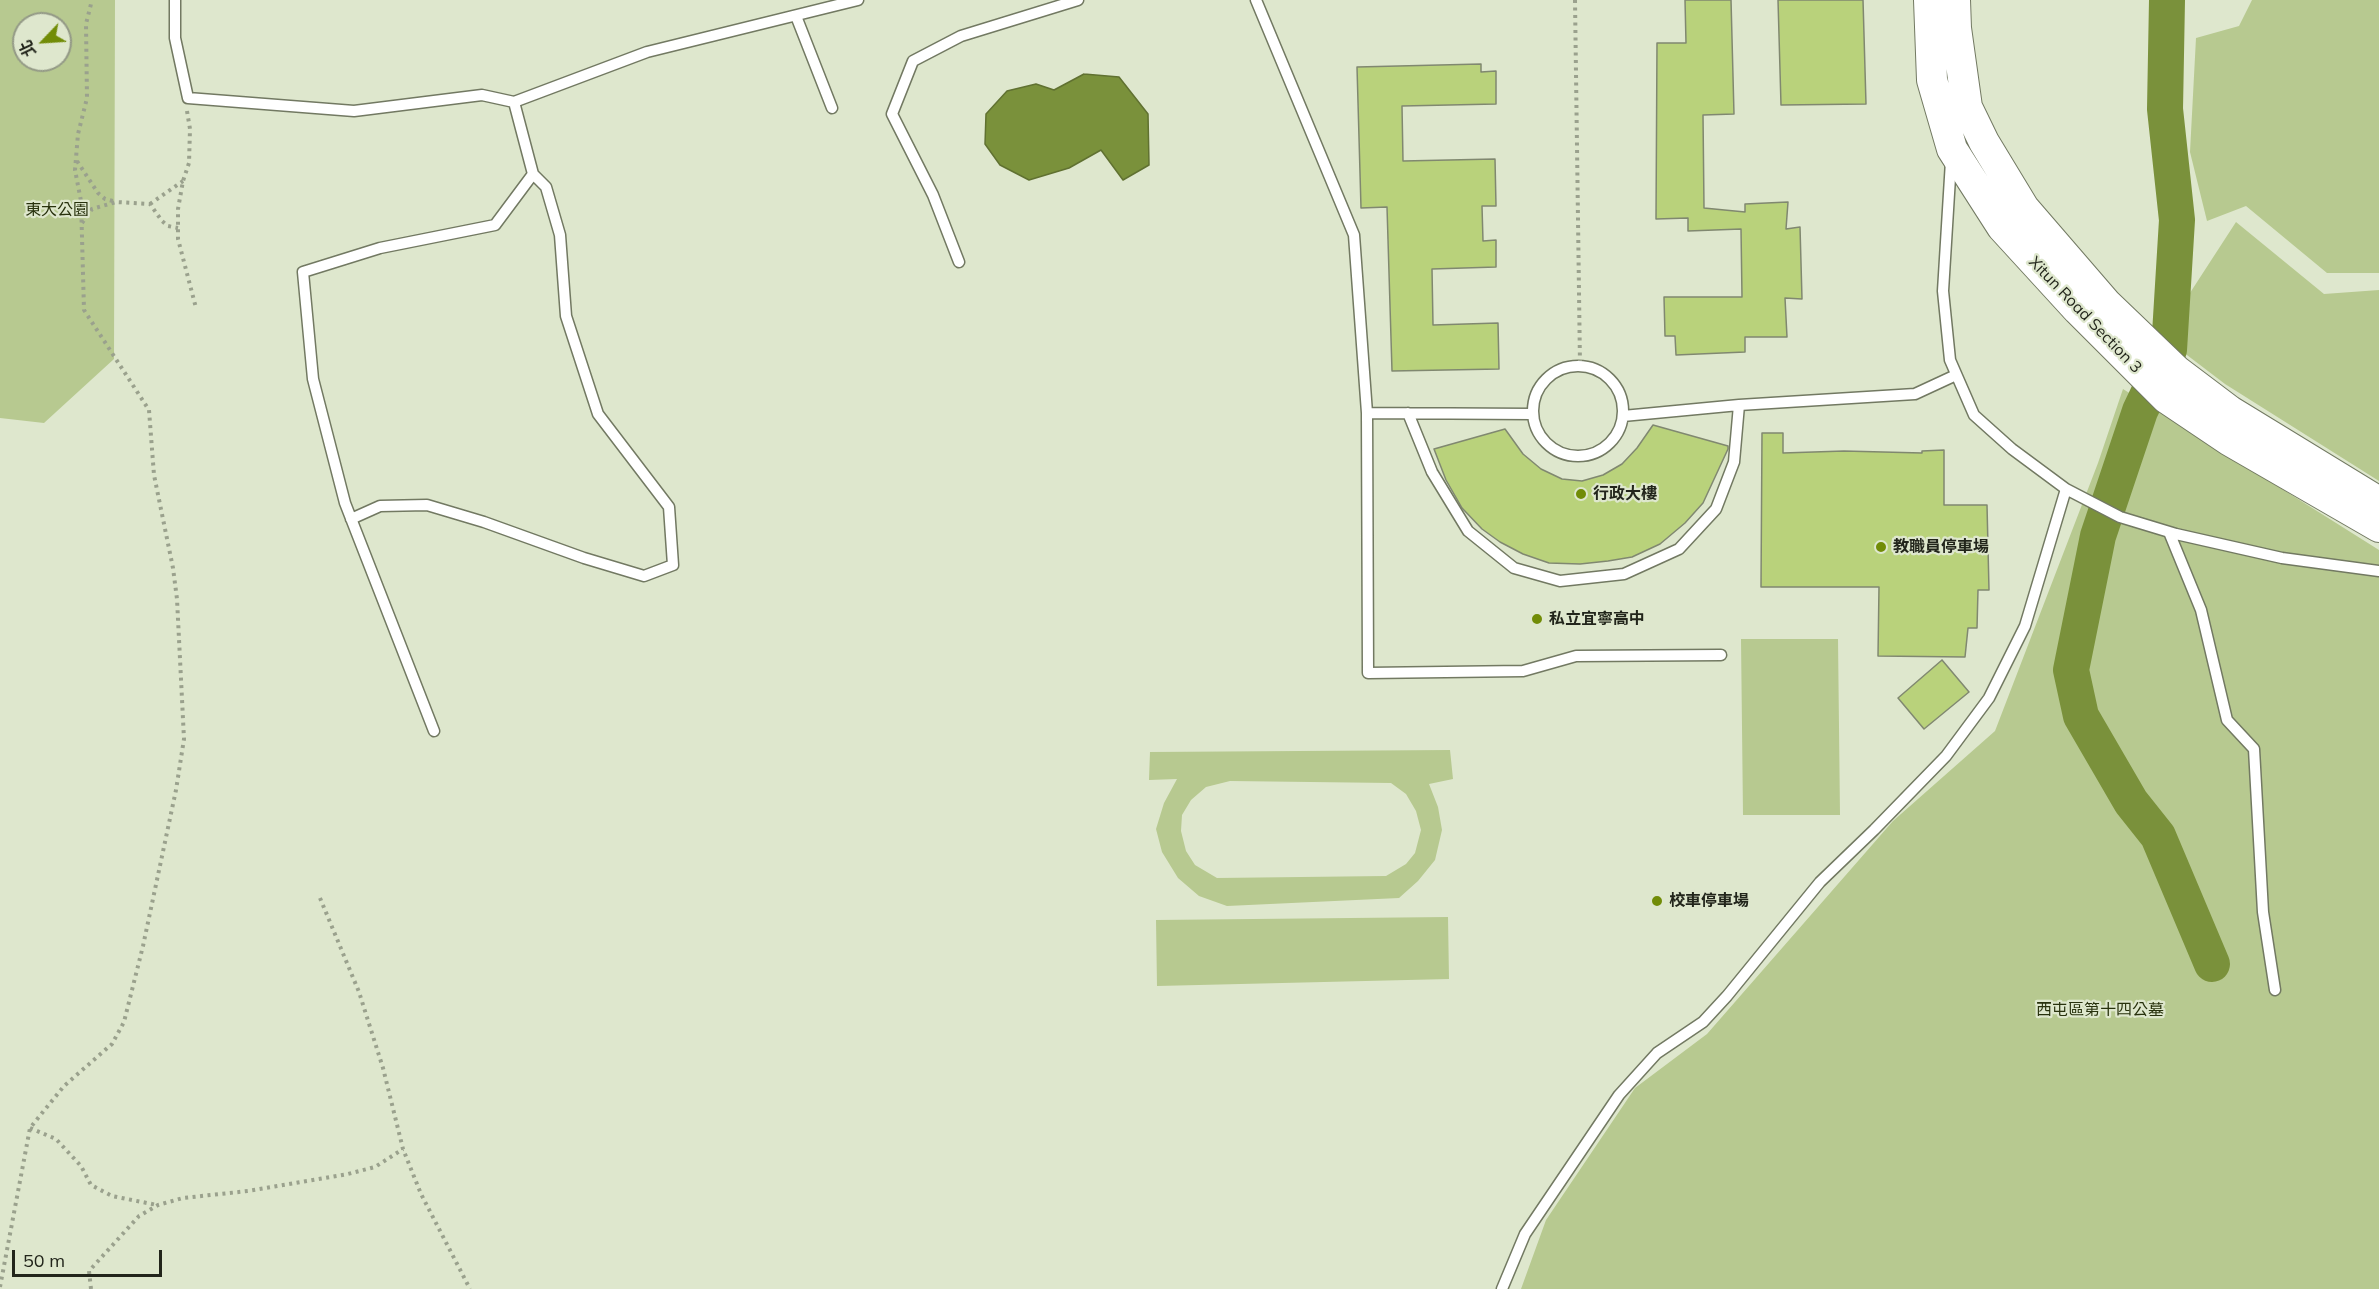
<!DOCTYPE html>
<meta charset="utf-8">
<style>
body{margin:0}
#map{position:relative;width:2379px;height:1289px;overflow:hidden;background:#dee7cd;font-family:Mulish,"Noto Sans TC",sans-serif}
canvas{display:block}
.north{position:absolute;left:12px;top:12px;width:60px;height:60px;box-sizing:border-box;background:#dee7cd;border:2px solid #939986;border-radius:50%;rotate:245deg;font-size:16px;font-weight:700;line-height:24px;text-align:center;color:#22251b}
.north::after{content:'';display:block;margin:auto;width:21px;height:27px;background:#718c07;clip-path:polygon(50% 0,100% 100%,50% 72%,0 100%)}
.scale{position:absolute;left:12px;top:1250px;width:150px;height:27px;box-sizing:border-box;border:3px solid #22251b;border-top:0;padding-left:8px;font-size:18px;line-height:21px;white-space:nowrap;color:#22251b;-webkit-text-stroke:4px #dee7cd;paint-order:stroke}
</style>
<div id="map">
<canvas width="2379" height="1289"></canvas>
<div class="north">北</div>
<div class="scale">50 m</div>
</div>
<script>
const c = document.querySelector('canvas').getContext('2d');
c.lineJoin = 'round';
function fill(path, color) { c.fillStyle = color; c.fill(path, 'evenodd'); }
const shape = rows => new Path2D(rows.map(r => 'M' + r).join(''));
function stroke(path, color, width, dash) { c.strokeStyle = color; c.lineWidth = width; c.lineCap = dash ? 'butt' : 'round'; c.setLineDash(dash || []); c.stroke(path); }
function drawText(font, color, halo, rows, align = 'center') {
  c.font = font + ' Mulish,"Noto Sans TC",sans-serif'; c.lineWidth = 4.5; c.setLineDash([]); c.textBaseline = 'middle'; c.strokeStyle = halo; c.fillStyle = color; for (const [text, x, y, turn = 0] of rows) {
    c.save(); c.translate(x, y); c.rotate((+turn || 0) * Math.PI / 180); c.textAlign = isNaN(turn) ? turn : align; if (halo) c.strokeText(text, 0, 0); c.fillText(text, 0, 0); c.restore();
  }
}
fill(shape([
 [0,0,115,0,114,359,44,423,0,418],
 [24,24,60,24,60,60,24,60],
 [2252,0,2379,0,2379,273,2327,273,2246,206,2207,221,2190,152,2196,38,2239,26],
 [2236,222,2324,294,2379,290,2379,481,2225,384,2162,336],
 [2123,389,2379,550,2379,1289,1521,1289,1546,1220,1635,1088,1707,1034,1893,821,1995,731,2098,463],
 [1741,639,1838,639,1840,815,1743,815],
 [1450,750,1453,779,1429,784,1438,807,1442,830,1435,860,1418,881,1399,898,1227,906,1199,896,1178,878,1162,852,1156,829,1164,803,1177,779,1149,780,1150,752],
 [1230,781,1391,783,1406,794,1416,811,1421,830,1415,853,1406,864,1386,876,1217,878,1195,865,1186,851,1181,831,1182,815,1191,800,1206,787],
 [1448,917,1449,979,1157,986,1156,920]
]), '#b7c990');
const water = shape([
 [1084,74,1119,77,1148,114,1149,165,1123,180,1101,150,1069,168,1029,180,1000,165,985,144,986,114,1007,91,1036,84,1054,90,1084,74]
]);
fill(water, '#7a913b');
stroke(water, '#607131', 1.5);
stroke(shape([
 [2167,0,2165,109,2177,220,2169,350,2140,411,2098,536,2071,670,2081,716,2131,802,2158,836,2212,964]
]), '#7a913b', 36);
const building = shape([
 [1685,0,1731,0,1734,114,1703,115,1704,208,1745,212,1745,204,1788,202,1786,229,1800,227,1802,299,1785,298,1787,337,1745,337,1745,352,1676,355,1675,336,1665,336,1664,297,1742,297,1741,229,1688,231,1688,218,1656,219,1657,43,1686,43,1685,0],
 [1778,0,1863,0,1866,104,1781,105,1778,0],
 [1481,64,1481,72,1496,71,1496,104,1402,106,1403,161,1495,159,1496,206,1482,206,1483,241,1496,240,1496,267,1432,269,1433,325,1498,323,1499,369,1392,371,1387,207,1361,208,1357,67,1481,64],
 [1653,425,1728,446,1728,449,1703,503,1685,523,1660,544,1632,557,1608,561,1580,564,1549,563,1523,554,1500,542,1482,529,1462,508,1446,480,1434,449,1505,429,1523,454,1541,469,1562,479,1582,481,1603,475,1622,464,1637,448,1653,425],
 [1762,433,1783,433,1783,453,1844,451,1922,453,1922,451,1944,450,1944,505,1987,505,1989,590,1978,590,1977,628,1968,628,1965,657,1878,656,1879,587,1761,587,1762,433],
 [1942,660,1969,692,1924,729,1898,698,1942,660]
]);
fill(building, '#b9d27b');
stroke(building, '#808870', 1.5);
const lane = shape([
 [175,0,175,38,188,98,354,111,482,95,514,102,533,174,495,225,380,248,303,272,313,379,345,503,434,731],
 [1256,0,1354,235,1367,413,1533,414],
 [796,16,832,108],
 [514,102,647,52,858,0],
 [959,262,933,195,892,114,913,61,961,36,1078,0],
 '1533 411a45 45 0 1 1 90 0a45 45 0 1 1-90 0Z',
 [1367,413,1368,673,1523,671,1576,656,1721,655],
 [1408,413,1432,472,1468,531,1514,568,1560,581,1624,574,1679,549,1716,509,1734,462,1739,405],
 [1623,416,1739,405,1915,394,1956,375],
 [2066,489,2120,517,2176,534,2282,558,2379,571],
 [351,519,380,506,427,505,484,522,584,558,644,576,673,565,669,507,598,414,566,316,560,235,546,187,533,174],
 [2169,532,2201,610,2227,720,2254,749,2263,912,2275,990],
 [1502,1289,1525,1234,1619,1095,1657,1053,1703,1022,1727,996,1820,882,1874,830,1946,756,1989,698,2025,626,2066,489,2012,449,1974,415,1950,360,1943,291,1951,161]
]);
const secondary = shape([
 [1929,0,1932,80,1952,149,2002,227,2078,310,2166,398,2230,441,2379,527],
 [1955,0,1956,28,1967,107,1984,142,2024,208,2106,303,2177,371,2230,411,2379,502]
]);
stroke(lane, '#727962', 13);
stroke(secondary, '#727962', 32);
stroke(shape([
 [1575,0,1580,365],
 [187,111,190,129,189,163,183,181,178,209,178,239,196,308],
 [77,161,98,193,105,199,113,201],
 [150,204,183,181],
 [82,223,92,209,116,202,150,204,162,221,168,226,178,228],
 [320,898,359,992,383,1068,403,1149,421,1194,470,1289],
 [30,1128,56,1139,81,1166,91,1185,112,1196,157,1205],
 [0,1287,30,1128,64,1086,112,1044,124,1022,143,946,176,790,184,739,177,599,173,568,154,475,149,410,84,310,81,201,75,170,78,134,87,98,86,24,92,0],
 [91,1289,89,1271,139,1216,158,1205,183,1198,248,1191,348,1174,375,1167,403,1149]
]), '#9aa18d', 4, [3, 4.5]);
stroke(lane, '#fff', 10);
stroke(secondary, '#fff', 30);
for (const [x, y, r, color] of [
 [1581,494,6,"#718c07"],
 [1881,547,6,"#718c07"],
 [1537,619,6,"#718c07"],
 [1657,901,6,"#718c07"]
]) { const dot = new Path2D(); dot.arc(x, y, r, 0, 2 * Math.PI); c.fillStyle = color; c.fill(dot); stroke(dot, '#dee7cd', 2); }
drawText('16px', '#28320d', '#dee7cd', [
 ["東大公園",57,210],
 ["西屯區第十四公墓",2100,1010]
]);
drawText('16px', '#22251b', '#dee7cd', [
 ["Xitun Road Section 3",2085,315,46]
]);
drawText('bold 16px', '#22251b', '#dee7cd', [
 ["行政大樓",1593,494],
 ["教職員停車場",1893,547],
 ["私立宜寧高中",1549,619],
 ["校車停車場",1669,901]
], 'left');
</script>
